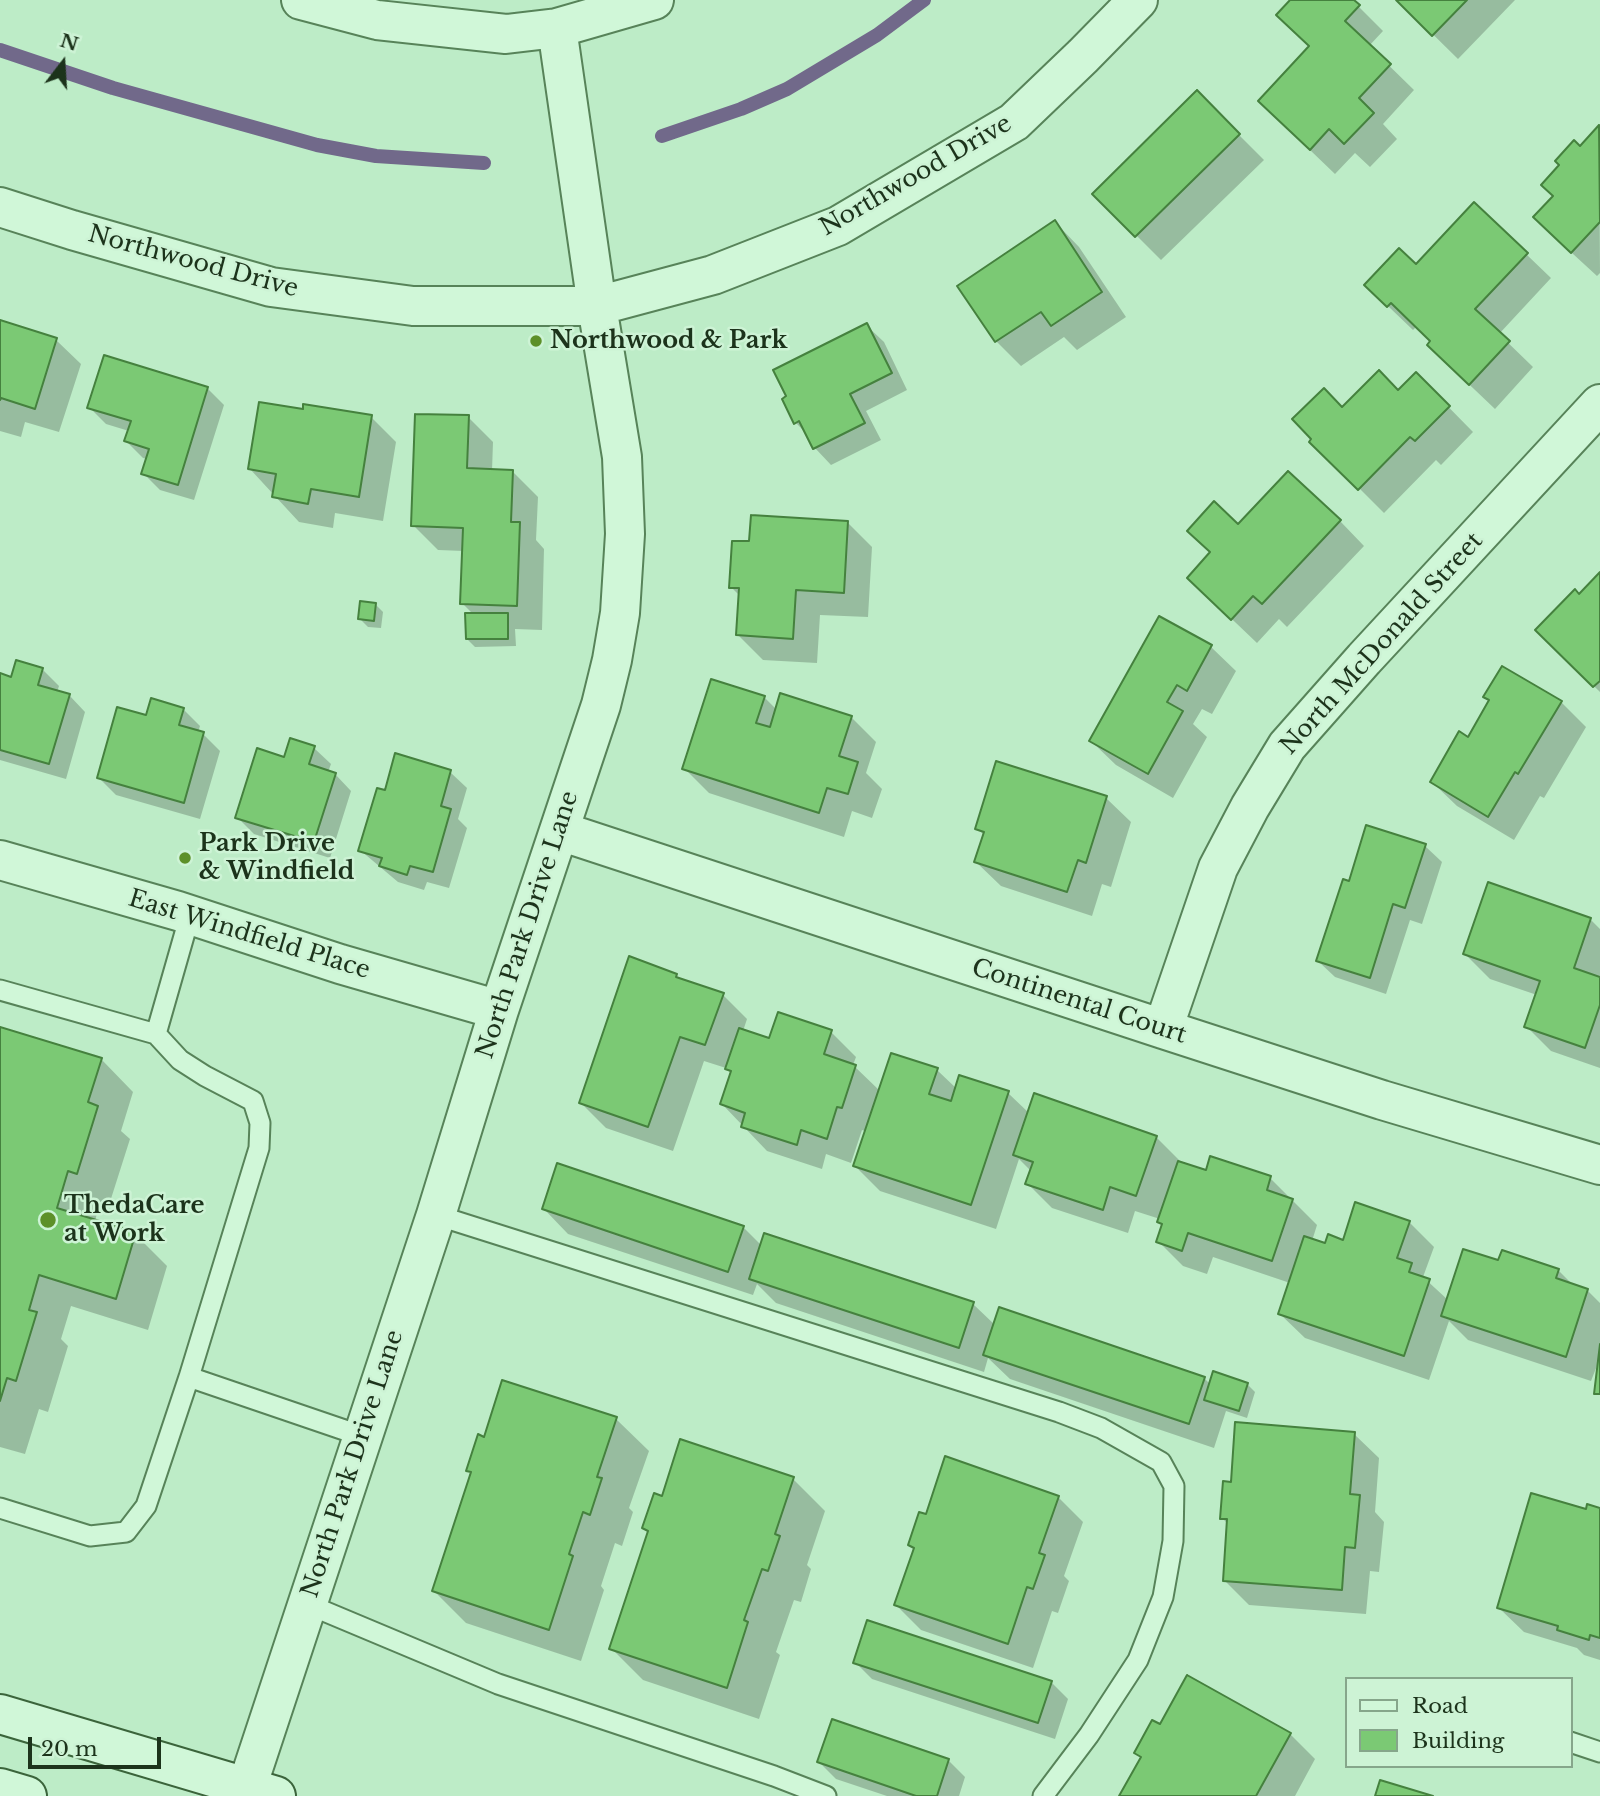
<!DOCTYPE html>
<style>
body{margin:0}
#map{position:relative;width:1600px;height:1796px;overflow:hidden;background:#bdecc7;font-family:"Libre Baskerville",serif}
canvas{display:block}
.legend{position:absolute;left:1345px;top:1677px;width:228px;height:91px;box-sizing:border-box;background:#cdf3d5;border:2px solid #86a68b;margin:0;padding:9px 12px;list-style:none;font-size:21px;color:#1c331b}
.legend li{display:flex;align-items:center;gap:14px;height:35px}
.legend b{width:35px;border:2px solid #86a68b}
.north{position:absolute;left:28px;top:28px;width:70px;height:70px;-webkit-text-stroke:5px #cdf3d5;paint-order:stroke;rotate:17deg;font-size:19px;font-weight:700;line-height:28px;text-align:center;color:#1c331b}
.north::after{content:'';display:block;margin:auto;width:24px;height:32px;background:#1c331b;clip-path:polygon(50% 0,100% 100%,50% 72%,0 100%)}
.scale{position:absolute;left:28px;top:1737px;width:133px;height:32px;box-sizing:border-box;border:4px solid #1c331b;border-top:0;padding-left:9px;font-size:21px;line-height:24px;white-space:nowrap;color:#1c331b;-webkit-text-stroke:5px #cdf3d5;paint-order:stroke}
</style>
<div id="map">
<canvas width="1600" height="1796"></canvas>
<ul class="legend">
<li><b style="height:9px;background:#d0f7d8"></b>Road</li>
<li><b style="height:19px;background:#7bc974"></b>Building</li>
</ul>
<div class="north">N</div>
<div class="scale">20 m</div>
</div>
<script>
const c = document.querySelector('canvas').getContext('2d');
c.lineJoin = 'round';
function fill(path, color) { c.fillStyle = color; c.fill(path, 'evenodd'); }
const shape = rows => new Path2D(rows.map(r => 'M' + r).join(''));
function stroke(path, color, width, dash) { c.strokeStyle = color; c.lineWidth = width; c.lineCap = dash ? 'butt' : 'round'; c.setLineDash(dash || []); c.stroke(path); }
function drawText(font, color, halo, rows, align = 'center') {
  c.font = font + ' "Libre Baskerville",serif'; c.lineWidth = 5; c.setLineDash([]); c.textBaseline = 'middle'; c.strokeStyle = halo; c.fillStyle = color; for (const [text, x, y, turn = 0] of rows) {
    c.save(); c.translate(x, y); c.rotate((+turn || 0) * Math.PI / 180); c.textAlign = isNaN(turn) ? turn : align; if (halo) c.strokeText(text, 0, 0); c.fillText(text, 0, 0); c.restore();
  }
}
fill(shape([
 [1292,0,1352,0,1383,31,1369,46,1414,90,1383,124,1397,139,1370,167,1355,153,1335,174,1285,126,1311,47],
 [1398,0,1515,0,1458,59],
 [1197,93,1264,160,1161,260,1095,194],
 [1599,128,1600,273,1597,276,1560,242,1555,196,1580,148],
 [1055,222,1079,247,1126,317,1077,350,1064,337,1021,366,996,341],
 [1526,254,1551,278,1499,334,1533,367,1495,409,1454,370,1432,342,1416,327,1413,330,1366,285,1416,266],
 [0,322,56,340,81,364,59,432,25,422,21,437,0,431],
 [867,326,884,342,907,390,866,411,881,440,831,465,815,448,808,435,796,423],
 [1416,374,1473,432,1441,465,1436,460,1384,513,1312,441,1342,409,1399,392],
 [207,388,224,405,194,500,160,490,143,473,147,459,143,458,126,441,129,431,106,424,89,407],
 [304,411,371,417,396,442,383,521,335,513,333,528,299,522,250,469],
 [468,417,493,442,492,471,513,472,538,497,536,540,544,549,542,630,515,629,516,646,475,647,467,639,474,615,462,603,464,551,438,550,413,525],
 [1340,521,1364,546,1287,627,1279,619,1257,643,1214,602,1238,526],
 [847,522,872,547,868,617,820,615,817,663,763,660,738,635,740,596,731,587,751,543],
 [1600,575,1600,692,1537,630,1579,596],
 [375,604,383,612,381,628,368,627,360,619],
 [1159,618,1211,647,1236,671,1212,714,1202,709,1193,724,1207,737,1173,798,1116,765,1091,741],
 [42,669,59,686,57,692,69,695,85,712,66,779,0,760,0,675,13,679],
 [764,697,777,710,851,717,876,742,866,773,882,789,872,818,852,811,844,837,709,793,684,768],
 [1485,697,1561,702,1586,727,1544,798,1540,796,1514,840,1457,806,1432,782,1469,739,1491,702],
 [183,709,200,726,198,732,203,734,220,751,200,819,116,795,99,778,147,718],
 [314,748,331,764,328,772,335,774,351,791,330,858,254,834,237,817,285,759],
 [450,772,467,788,458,819,467,828,449,888,427,882,424,890,398,882,360,850],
 [1106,798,1131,822,1111,887,1102,884,1092,916,1001,886,976,862,985,836,977,828],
 [1425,846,1442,862,1422,924,1410,920,1386,994,1335,977,1318,961,1350,883],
 [1590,919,1600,929,1600,1068,1551,1051,1526,1026,1537,995,1490,979,1465,954],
 [676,975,682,981,723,995,747,1019,743,1031,770,1040,831,1032,856,1057,853,1065,880,1091,937,1070,957,1089,1008,1093,1029,1113,1156,1137,1181,1162,1207,1172,1270,1178,1317,1225,1312,1241,1326,1245,1344,1242,1409,1222,1434,1247,1423,1277,1448,1300,1499,1262,1558,1270,1574,1286,1588,1291,1600,1303,1600,1358,1591,1381,1468,1340,1449,1321,1429,1380,1305,1338,1280,1314,1290,1283,1213,1257,1207,1274,1183,1266,1158,1241,1163,1226,1159,1222,1160,1219,1135,1211,1128,1233,1052,1208,1027,1183,1031,1171,1019,1159,996,1229,880,1191,855,1166,867,1132,862,1130,851,1163,826,1154,822,1169,767,1151,722,1104,732,1074,726,1068,704,1061,673,1151,606,1128,581,1103],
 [0,1029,101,1059,133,1092,121,1131,130,1139,109,1205,100,1202,95,1221,135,1234,167,1266,148,1330,71,1306,61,1339,68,1346,48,1412,39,1409,25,1454,0,1447],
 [544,1209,743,1227,762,1246,973,1304,995,1325,1204,1378,1211,1385,1247,1384,1255,1392,1247,1418,1226,1411,1214,1448,1010,1379,988,1358,984,1372,776,1303,757,1284,753,1295,568,1234],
 [616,1419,649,1451,629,1508,633,1512,622,1546,615,1543,601,1586,604,1590,581,1661,466,1623,434,1591,472,1474,468,1470,485,1439],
 [1354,1434,1379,1458,1375,1512,1384,1522,1379,1572,1370,1571,1366,1614,1249,1605,1224,1580,1229,1525,1222,1518,1232,1484],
 [793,1479,825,1511,807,1565,811,1569,801,1602,794,1600,776,1652,780,1655,759,1719,643,1680,611,1648,649,1533,644,1528,663,1498],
 [1058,1497,1083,1522,1064,1576,1069,1581,1058,1613,1052,1611,1033,1668,921,1630,896,1605,915,1550,910,1545,927,1516],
 [1600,1510,1600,1660,1584,1655,1577,1648,1524,1632,1499,1608,1587,1511],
 [855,1662,1051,1682,1068,1699,1055,1739,872,1679],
 [1188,1678,1290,1734,1315,1759,1295,1796,1121,1796,1142,1758,1136,1752,1160,1727],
 [948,1760,965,1777,959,1796,887,1796,836,1779,819,1762]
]), '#0003');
stroke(shape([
 [0,50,113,88,317,145,376,156,484,163],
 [662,136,741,109,787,89,877,35,924,0]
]), '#71698a', 14);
const building = shape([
 [1290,0,1354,0,1360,5,1345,21,1391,64,1359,98,1374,113,1344,144,1329,129,1310,150,1258,101,1309,46,1276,15,1290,0],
 [1396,0,1467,0,1432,36,1396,0],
 [1197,90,1240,134,1135,237,1092,194,1197,90],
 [1599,125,1600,222,1571,253,1533,217,1553,196,1541,185,1559,165,1555,161,1574,140,1580,146,1599,125],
 [1474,202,1528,253,1475,309,1510,341,1469,385,1427,345,1430,341,1391,303,1387,307,1364,285,1399,248,1416,264,1474,202],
 [1055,220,1102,292,1051,326,1041,312,995,342,957,286,1055,220],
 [0,320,57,338,35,409,1,398,0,400,0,320],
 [867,323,892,373,850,394,865,423,813,449,799,421,794,424,782,399,786,396,773,370,867,323],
 [104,355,208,387,178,485,141,474,149,449,124,441,131,421,87,408,104,355],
 [1379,370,1398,390,1416,372,1450,406,1415,441,1410,437,1358,490,1309,442,1311,439,1292,419,1324,388,1342,407,1379,370],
 [259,402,303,409,303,404,372,415,359,497,311,489,308,504,272,497,276,474,248,469,259,402],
 [415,414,469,415,467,468,513,470,511,522,520,522,517,606,460,604,463,528,411,526,415,414],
 [1288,471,1341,520,1262,604,1253,596,1231,620,1187,578,1210,552,1187,531,1214,501,1238,524,1288,471],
 [751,515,848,521,844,593,796,590,793,639,736,635,739,588,729,588,732,541,749,541,751,515],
 [1600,572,1600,681,1593,687,1535,630,1575,589,1579,594,1600,572],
 [360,601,376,603,374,621,358,619,360,601],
 [465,613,508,613,508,639,466,639,465,613],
 [1159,616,1212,645,1187,691,1177,685,1167,702,1183,711,1148,774,1089,741,1159,616],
 [16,660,43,668,38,685,70,694,49,764,0,750,0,673,11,677,16,660],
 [1502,666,1562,701,1518,774,1515,772,1488,817,1430,782,1459,731,1468,737,1489,700,1483,697,1502,666],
 [711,679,765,696,756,723,770,727,780,693,852,716,839,756,858,762,848,794,827,788,819,813,682,769,711,679],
 [151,698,184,708,179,725,204,732,184,803,97,778,117,707,146,715,151,698],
 [290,738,315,746,309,764,336,773,314,842,235,818,257,748,284,757,290,738],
 [395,753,451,770,441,806,451,809,433,872,410,866,407,875,379,866,382,858,358,851,377,788,385,790,395,753],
 [996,761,1107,796,1086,863,1078,860,1067,892,974,862,984,832,975,829,996,761],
 [1366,825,1426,844,1405,908,1393,904,1370,978,1316,961,1343,879,1349,881,1366,825],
 [1488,882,1591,918,1574,968,1600,977,1600,1005,1585,1048,1524,1027,1540,981,1463,954,1488,882],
 [629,956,677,974,676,977,724,993,705,1045,680,1037,648,1127,579,1103,629,956],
 [778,1012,832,1030,824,1054,856,1065,842,1108,837,1107,827,1139,801,1130,797,1145,741,1127,745,1113,720,1104,731,1071,725,1069,739,1028,769,1038,778,1012],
 [0,1027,102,1058,88,1102,98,1106,77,1174,68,1171,57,1208,136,1232,116,1299,39,1275,29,1310,37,1312,16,1381,7,1378,0,1401,0,1027],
 [891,1053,938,1068,929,1094,951,1101,959,1075,1009,1091,971,1205,853,1166,891,1053],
 [1034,1093,1157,1136,1136,1196,1110,1187,1103,1210,1025,1184,1033,1162,1013,1155,1034,1093],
 [1210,1156,1271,1176,1267,1190,1293,1199,1272,1261,1188,1233,1182,1251,1156,1242,1162,1224,1157,1222,1178,1161,1206,1170,1210,1156],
 [557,1163,744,1226,728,1272,542,1209,557,1163],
 [1355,1202,1410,1221,1397,1258,1412,1263,1409,1272,1430,1279,1404,1356,1278,1314,1304,1236,1325,1243,1328,1234,1343,1240,1355,1202],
 [764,1233,974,1302,959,1348,749,1279,764,1233],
 [1463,1249,1498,1260,1502,1250,1559,1269,1556,1278,1588,1289,1566,1357,1441,1316,1463,1249],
 [999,1307,1205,1377,1189,1424,983,1355,999,1307],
 [1600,1344,1600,1394,1594,1394,1600,1344],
 [1213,1371,1248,1383,1239,1411,1204,1400,1213,1371],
 [502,1380,617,1417,597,1477,602,1478,590,1515,583,1512,569,1554,573,1556,549,1630,432,1591,471,1472,466,1471,478,1434,484,1437,502,1380],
 [1235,1422,1355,1432,1350,1494,1360,1495,1355,1548,1345,1547,1342,1590,1223,1581,1227,1519,1220,1519,1223,1481,1231,1482,1235,1422],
 [680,1439,794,1477,775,1534,780,1536,768,1571,762,1569,744,1620,748,1622,727,1688,609,1649,648,1531,642,1528,654,1493,662,1496,680,1439],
 [945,1456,1059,1496,1039,1553,1045,1555,1033,1589,1027,1587,1008,1644,894,1605,914,1548,908,1545,919,1512,926,1514,945,1456],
 [1531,1493,1586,1509,1587,1504,1600,1508,1600,1638,1590,1635,1589,1640,1557,1630,1558,1626,1497,1608,1531,1493],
 [867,1620,1052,1681,1038,1723,853,1663,867,1620],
 [1187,1675,1291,1733,1256,1796,1119,1796,1141,1757,1134,1753,1152,1720,1160,1724,1187,1675],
 [832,1719,949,1759,937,1796,916,1796,817,1762,832,1719],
 [1380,1780,1433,1796,1375,1796,1380,1780]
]);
fill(building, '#7bc974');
stroke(building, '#45813e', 2);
const service = shape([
 [190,915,156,1034,180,1060,205,1076,253,1101,260,1123,259,1148,189,1377,362,1436],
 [0,990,156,1034],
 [436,1215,1059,1412,1101,1428,1161,1462,1174,1486,1173,1541,1163,1597,1138,1660,1089,1735,1043,1796],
 [0,1508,90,1536,126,1532,146,1506,189,1377],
 [307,1604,498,1684,774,1776,826,1796],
 [1570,1742,1600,1752]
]);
const minor = shape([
 [301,0,377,20,506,34,557,28,654,0],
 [0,207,72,230,271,287,413,306,597,306,713,275,838,226,1014,122,1083,56,1138,0],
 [560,831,1163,1029,1382,1100,1600,1165],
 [0,860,178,911,340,964,499,1010],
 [1163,1029,1218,868,1250,807,1287,746,1364,659,1600,404],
 [244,1796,436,1215,499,1010,601,705,612,660,620,613,625,534,622,457,597,306,557,28]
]);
const secondary = shape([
 [0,1714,276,1796],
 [0,1788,27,1796]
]);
stroke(service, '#578359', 23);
stroke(minor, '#578359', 42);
stroke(secondary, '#3b643b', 42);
stroke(service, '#d0f7d8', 19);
stroke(minor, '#d0f7d8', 38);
stroke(secondary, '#d0f7d8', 38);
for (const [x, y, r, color] of [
 [536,341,7,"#5d9029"],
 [185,858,7,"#5d9029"],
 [48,1220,9,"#5d9029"]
]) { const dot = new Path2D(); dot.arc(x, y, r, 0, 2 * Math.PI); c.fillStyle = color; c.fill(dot); stroke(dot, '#cdf3d5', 2.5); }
drawText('24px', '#1c331b', '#cdf3d5', [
 ["Northwood Drive",916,176,-30],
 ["Northwood Drive",193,262,15],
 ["North McDonald Street",1382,644,-48],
 ["North Park Drive Lane",528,925,-72],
 ["East Windfield Place",249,935,17],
 ["Continental Court",1079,1002,18],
 ["North Park Drive Lane",353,1464,-72]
]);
drawText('bold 24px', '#1c331b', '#cdf3d5', [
 ["Northwood & Park",550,341],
 ["Park Drive",199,844],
 ["& Windfield",199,872],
 ["ThedaCare",64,1206],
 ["at Work",64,1234]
], 'left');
</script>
